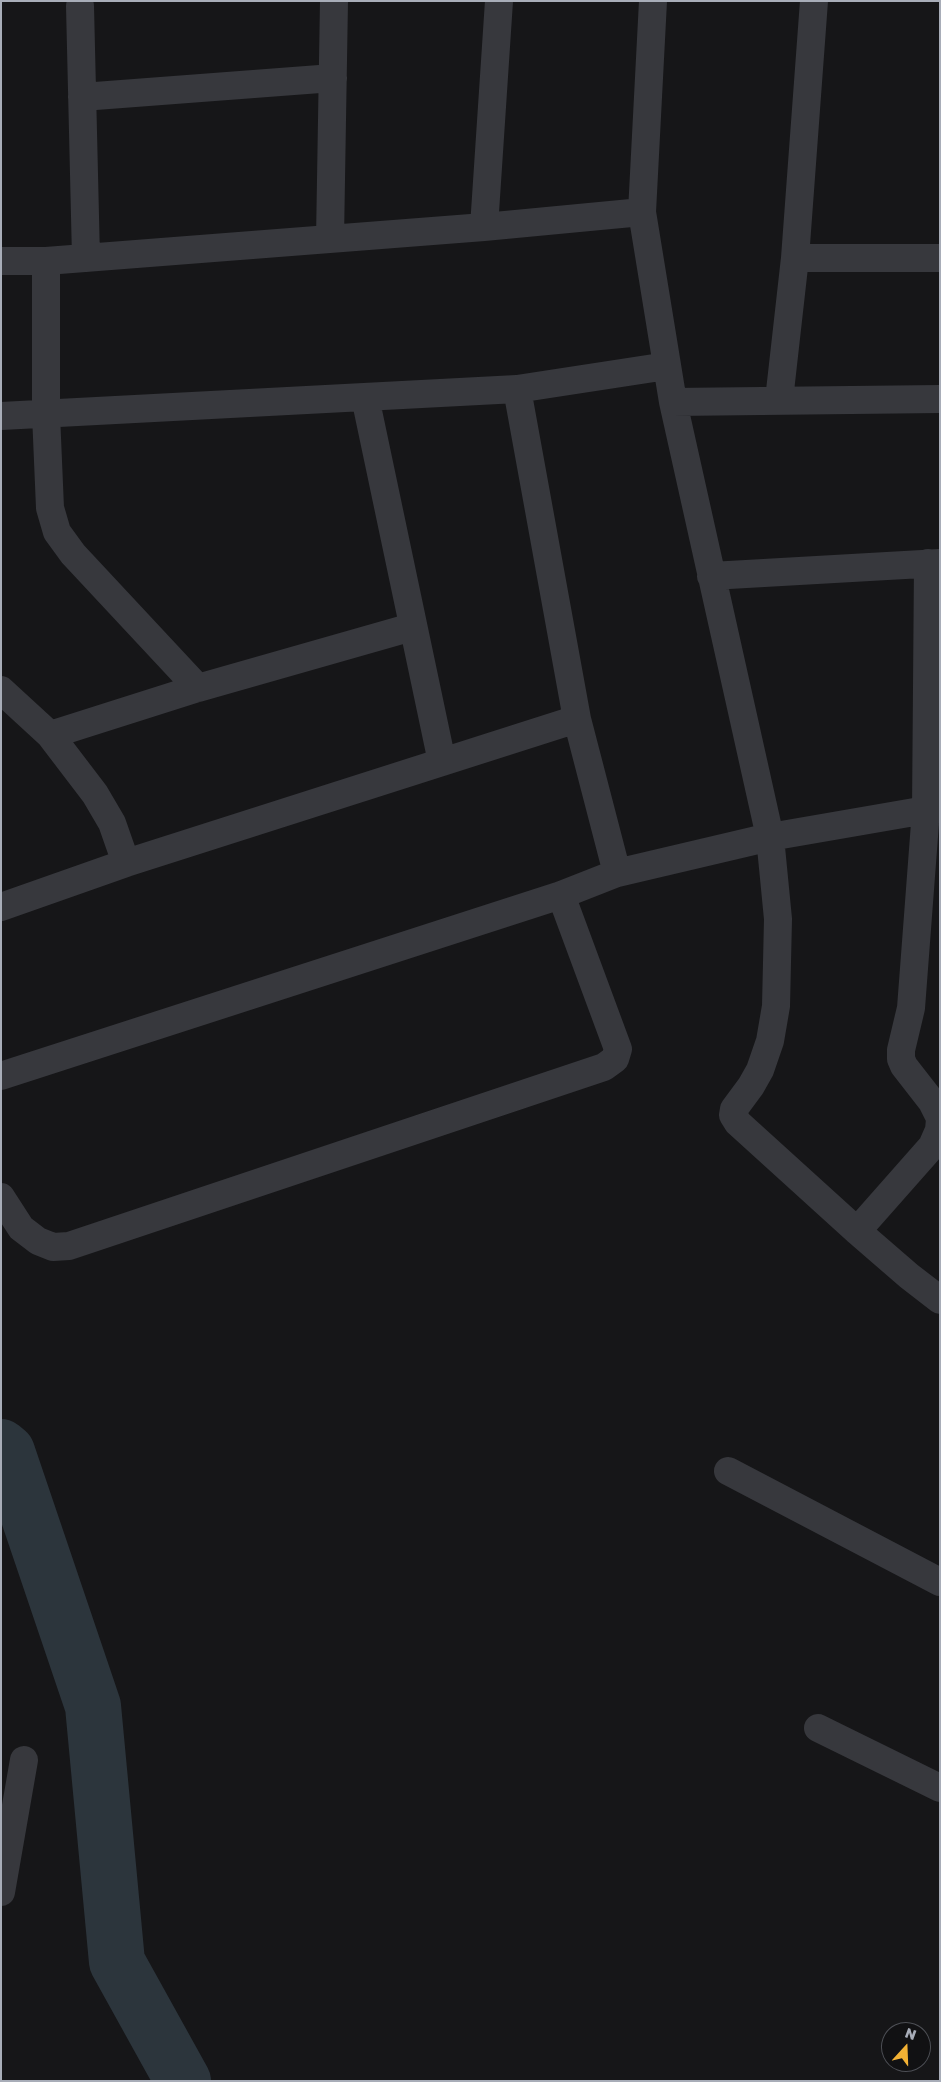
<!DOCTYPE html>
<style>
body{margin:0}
#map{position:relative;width:941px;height:2082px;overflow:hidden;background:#161618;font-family:"Golos Text",sans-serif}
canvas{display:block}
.frame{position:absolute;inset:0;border:2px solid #a8adb8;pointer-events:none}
.north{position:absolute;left:881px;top:2022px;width:50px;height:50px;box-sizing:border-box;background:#111113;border:1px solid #4d4f55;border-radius:50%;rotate:20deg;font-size:14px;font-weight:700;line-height:20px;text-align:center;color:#a8adb8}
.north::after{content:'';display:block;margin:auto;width:18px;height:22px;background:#f2b134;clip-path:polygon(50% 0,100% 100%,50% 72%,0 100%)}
</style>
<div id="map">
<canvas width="941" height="2082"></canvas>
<div class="frame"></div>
<div class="north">N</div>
</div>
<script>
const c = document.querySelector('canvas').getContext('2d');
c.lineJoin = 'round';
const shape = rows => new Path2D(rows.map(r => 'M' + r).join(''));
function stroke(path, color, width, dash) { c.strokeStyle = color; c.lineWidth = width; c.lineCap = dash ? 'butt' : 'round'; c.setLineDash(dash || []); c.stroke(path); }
stroke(shape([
 [1,1447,7,1452,93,1706,117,1962,183,2081]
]), '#2c353c', 56);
stroke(shape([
 [653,1,642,212,673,402,770,837,778,919,776,1006,770,1041,760,1070,751,1086,734,1109,733,1115,738,1123,857,1231,909,1276,940,1300],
 [80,6,86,258],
 [82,97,333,78],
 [484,227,499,1],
 [330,239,334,1],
 [795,258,940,258],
 [1,261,46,261],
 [517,389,577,719,617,873],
 [365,397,442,762],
 [779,400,795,258,814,1],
 [673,402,940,399],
 [1,416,517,389,667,366],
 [928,563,926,810,911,1008,901,1050,901,1059,904,1066,932,1102,940,1118],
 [711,576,940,563],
 [198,688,73,554,57,532,50,508,46,414,46,261,484,227,642,212],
 [1,690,50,735],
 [126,863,112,823,95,794,50,735,198,688,412,627],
 [1,907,126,863,577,719],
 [1,1076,561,895,617,873,770,837,926,810,940,809],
 [1,1197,21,1228,38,1241,53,1247,69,1246,604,1067,615,1059,618,1049,561,895],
 [857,1231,932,1146,939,1130,940,1119],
 [728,1471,940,1582],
 [818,1728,940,1788],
 [1,1892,24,1760]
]), '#37383d', 28);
</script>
